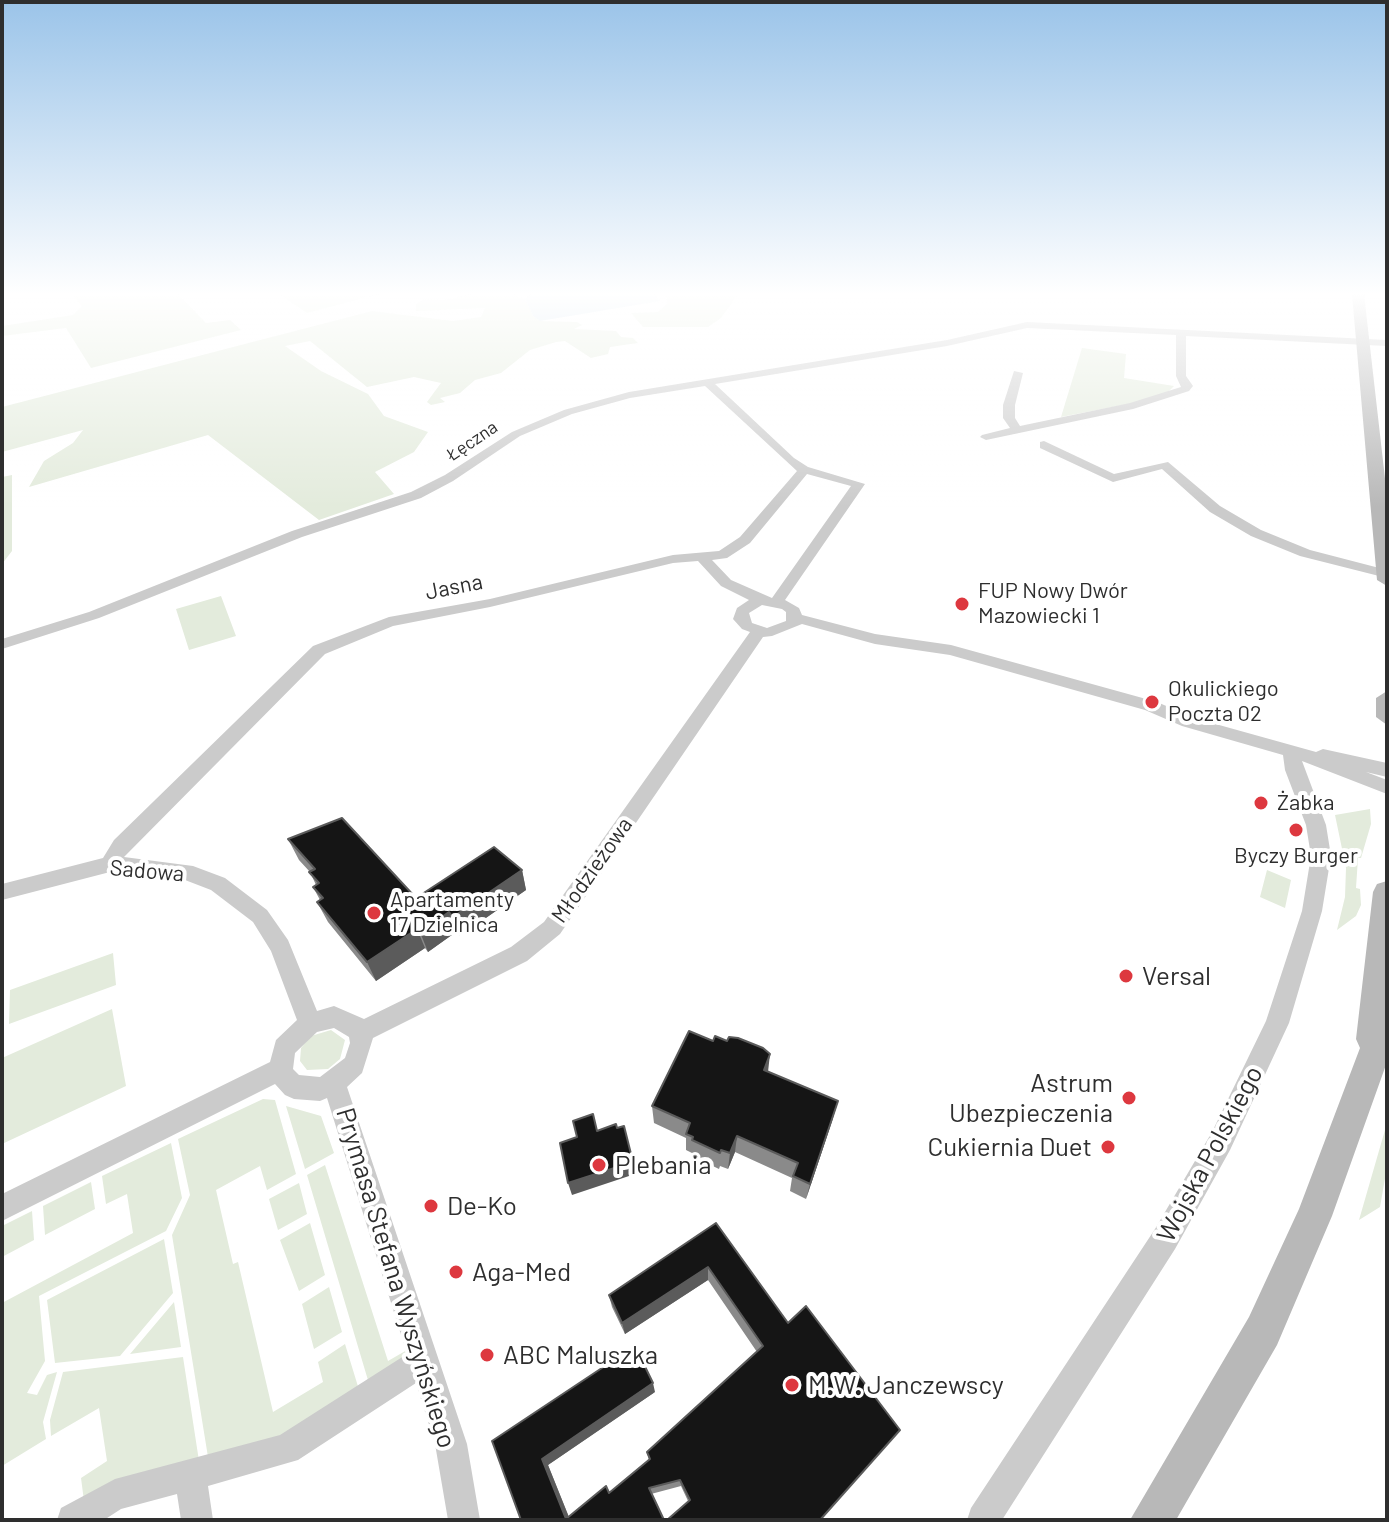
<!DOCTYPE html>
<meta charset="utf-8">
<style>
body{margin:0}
#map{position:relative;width:1389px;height:1522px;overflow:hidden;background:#fff;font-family:Barlow,sans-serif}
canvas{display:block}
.frame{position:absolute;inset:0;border:4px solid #2e2e2e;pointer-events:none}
</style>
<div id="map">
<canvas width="1389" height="1522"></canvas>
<div class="frame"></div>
</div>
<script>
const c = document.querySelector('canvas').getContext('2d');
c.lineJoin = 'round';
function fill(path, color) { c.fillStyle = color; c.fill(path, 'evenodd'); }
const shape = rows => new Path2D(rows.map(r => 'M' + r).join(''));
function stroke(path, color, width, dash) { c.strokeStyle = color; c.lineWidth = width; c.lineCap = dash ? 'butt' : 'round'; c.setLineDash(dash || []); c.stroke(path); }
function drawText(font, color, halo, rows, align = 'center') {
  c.font = font + ' Barlow,sans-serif'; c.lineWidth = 8; c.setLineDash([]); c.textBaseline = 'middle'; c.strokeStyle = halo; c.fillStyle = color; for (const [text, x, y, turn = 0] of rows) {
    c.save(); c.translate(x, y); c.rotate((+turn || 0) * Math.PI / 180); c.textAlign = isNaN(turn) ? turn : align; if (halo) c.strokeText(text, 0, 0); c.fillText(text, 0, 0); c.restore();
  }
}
fill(shape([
 [71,294,178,294,206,323,230,320,241,330,91,368,66,328,2,336,2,326,73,315,82,306],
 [279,294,379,294,307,313],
 [471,294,513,294,525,299,533,316,540,321,577,322,582,325,574,329,616,331,621,337,633,338,638,343,610,347,608,354,591,358,565,341,556,342,530,350,501,373,475,380,460,393,440,398,445,402,431,405,427,402,441,383,414,377,367,387,310,341,285,346,321,371,368,394,384,416,428,432,414,452,375,472,394,494,319,520,208,435,29,487,44,461,73,443,83,430,2,452,2,407,372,311,453,321,481,317,485,308,416,311,416,304,425,299,444,300],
 [665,294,738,294,721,318,708,327,643,327,631,313,658,312,668,303],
 [1082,348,1126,354,1124,378,1174,386,1168,392,1133,403,1061,417],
 [12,475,12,551,2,564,2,477],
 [221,596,236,636,189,650,176,609],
 [1370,809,1371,824,1361,858,1358,858,1356,888,1360,889,1361,905,1356,916,1337,930,1345,897,1346,868,1335,815],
 [1267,870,1291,880,1285,908,1260,897],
 [113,953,116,985,9,1024,10,990],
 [112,1009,126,1086,2,1144,2,1058],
 [331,1030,345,1040,340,1059,328,1069,307,1070,300,1061,301,1048,311,1036],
 [263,1099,275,1100,296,1174,267,1190,260,1166,216,1190,233,1264,238,1262,273,1412,323,1382,318,1362,345,1344,360,1393,285,1440,208,1457,172,1235,190,1195,178,1139],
 [286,1106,321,1116,334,1153,305,1169],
 [1387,1123,1387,1167,1380,1207,1359,1220],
 [171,1143,182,1198,166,1231,39,1296,45,1361,27,1393,37,1395,47,1375,57,1372,43,1422,46,1439,2,1466,2,1303,133,1233,127,1194,106,1204,102,1176],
 [325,1165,388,1361,407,1350,407,1357,370,1387,307,1175],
 [91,1182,95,1209,45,1235,43,1206],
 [299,1183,307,1214,278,1230,269,1199],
 [32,1211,34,1240,2,1257,2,1226],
 [310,1223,325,1275,299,1291,280,1240],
 [164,1239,173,1293,120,1356,55,1363,47,1300],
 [329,1287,342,1332,314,1349,302,1304],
 [174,1302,181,1347,130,1354],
 [183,1357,199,1461,84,1501,81,1478,107,1461,99,1408,51,1436,50,1420,63,1372]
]), '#e3ebdc');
fill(shape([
 [531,294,654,294,660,301,540,321,533,316,525,299]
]), '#c9dcea');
fill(shape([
 [1027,322,1387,340,1387,346,1186,336,1186,376,1193,386,1189,391,1133,409,986,440,980,437,982,435,1010,428,1003,418,1003,405,1014,371,1023,373,1015,405,1015,418,1020,426,1130,403,1181,387,1176,376,1176,335,1027,328,947,346,715,384,794,458,808,467,865,484,785,600,799,608,802,615,875,634,951,645,1157,702,1194,718,1316,752,1323,749,1387,763,1387,777,1366,772,1387,780,1387,794,1302,761,1326,825,1331,856,1322,911,1289,1023,1230,1150,1175,1249,1002,1520,967,1520,971,1508,1155,1229,1212,1132,1266,1021,1302,911,1311,856,1306,825,1285,770,1283,755,1182,726,1145,710,950,655,875,644,802,624,772,636,763,637,560,934,527,961,373,1038,362,1073,347,1087,467,1444,480,1520,448,1520,435,1444,416,1383,298,1460,208,1486,213,1520,181,1520,177,1494,121,1509,104,1520,57,1520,61,1508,115,1479,280,1435,407,1354,327,1098,320,1101,294,1099,285,1095,275,1084,2,1221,2,1194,270,1062,276,1040,297,1020,271,951,253,922,211,890,185,880,110,872,2,900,2,884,103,858,114,840,313,646,389,617,490,599,673,555,719,551,740,537,797,471,705,386,630,398,572,414,520,436,453,481,421,498,302,537,99,618,2,649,2,639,89,612,292,531,411,492,445,475,512,432,564,410,629,392,947,340,1027,322],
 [807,474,851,486,772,598,731,580,712,560,727,558,750,543,807,474],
 [698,561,721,586,749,600,737,608,733,619,742,629,750,632,544,922,511,947,364,1019,334,1006,317,1011,288,940,267,910,225,878,193,866,124,857,325,654,393,626,490,607,673,563,698,561],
 [762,605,782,609,786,612,786,621,767,628,752,623,749,613,762,605],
 [334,1028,349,1037,350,1043,345,1058,320,1077,299,1075,293,1069,295,1053,317,1032,334,1028],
 [1044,441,1114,474,1168,462,1220,506,1261,530,1310,550,1387,570,1387,578,1300,556,1251,536,1210,512,1162,469,1113,482,1040,448,1040,442,1044,441]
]), '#cbcbcb');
fill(shape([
 [1352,294,1364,294,1387,496,1387,586,1377,580,1352,294],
 [1387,691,1387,725,1376,717,1376,698,1387,691],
 [1387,881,1387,1062,1332,1216,1277,1345,1176,1520,1130,1520,1249,1317,1299,1209,1360,1048,1356,1039,1373,892,1377,884,1387,881]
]), '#b8b8b8');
fill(shape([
 [288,839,416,898,522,870,526,890,460,936,456,932,428,952,425,948,376,981,328,922,317,902,320,900,313,887,316,885,310,872,299,860],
 [768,1072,833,1118,806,1199,790,1191,792,1178,735,1152,728,1169,720,1166,719,1169,692,1156,692,1153,686,1150,686,1138,654,1123,652,1106],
 [716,1223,788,1323,688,1501,681,1486,651,1494,664,1520,521,1520,492,1441,655,1392,548,1465,569,1517,606,1486,610,1492,649,1460,647,1452,757,1352,708,1280,625,1334,612,1307,609,1295]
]), '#8a8a8a');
fill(shape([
 [522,870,526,890,460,936,453,917],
 [449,912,456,932,428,952,420,932],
 [417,929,425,948,376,981,367,962],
 [770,1054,768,1072,764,1070],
 [838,1101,833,1118,806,1199,810,1184],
 [737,1136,735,1152,728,1169,730,1153],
 [633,1162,635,1174,572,1195,568,1183],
 [708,1267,708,1280,625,1334,622,1323],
 [653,1383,655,1392,548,1465,570,1520,567,1520,542,1459]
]), '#5b5b5b');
const building = shape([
 [342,818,416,898,494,847,522,870,453,917,449,912,420,932,417,929,367,962,317,902,323,898,313,887,319,883,309,872,315,869,288,839,342,818],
 [689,1031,713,1041,715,1036,727,1041,729,1037,738,1038,763,1048,770,1054,764,1070,838,1101,810,1184,793,1176,798,1163,737,1136,730,1153,721,1150,720,1153,692,1140,693,1137,686,1134,690,1123,652,1106,689,1031],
 [593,1114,597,1131,616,1124,617,1128,624,1126,633,1162,568,1183,560,1143,577,1137,573,1121,593,1114],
 [716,1223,788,1323,806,1306,900,1430,820,1520,667,1520,690,1500,680,1480,649,1488,664,1520,521,1520,492,1441,635,1346,653,1383,542,1459,566,1519,606,1486,609,1493,650,1459,647,1452,763,1346,708,1267,622,1323,609,1295,716,1223]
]);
fill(building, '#151515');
stroke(building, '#5b5b5b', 2);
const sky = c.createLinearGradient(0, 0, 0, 507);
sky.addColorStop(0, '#9bc4e9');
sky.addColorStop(0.58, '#fff');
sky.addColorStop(1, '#ffffff00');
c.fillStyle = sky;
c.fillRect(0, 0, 1389, 507);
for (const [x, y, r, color] of [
 [962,604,8,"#dd383f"],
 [1152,702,8,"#dd383f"],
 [1261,803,8,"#dd383f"],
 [1296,830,8,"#dd383f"],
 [374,913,8,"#dd383f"],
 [1126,976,8,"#dd383f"],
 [1129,1098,8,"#dd383f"],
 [1108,1147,8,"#dd383f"],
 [599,1165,8,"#dd383f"],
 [431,1206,8,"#dd383f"],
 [456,1272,8,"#dd383f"],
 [487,1355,8,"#dd383f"],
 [792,1385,8,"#dd383f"]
]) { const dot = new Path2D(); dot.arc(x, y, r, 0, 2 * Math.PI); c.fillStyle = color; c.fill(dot); stroke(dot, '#fff', 3); }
drawText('18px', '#2e2e2e', '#fff', [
 ["Łęczna",472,441,-34]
]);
drawText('22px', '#2e2e2e', '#fff', [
 ["Jasna",454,587,-11],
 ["Młodzieżowa",592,870,-55],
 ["Sadowa",147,871,5]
]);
drawText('22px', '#2e2e2e', '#fff', [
 ["FUP Nowy Dwór",978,591],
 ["Mazowiecki 1",978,616],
 ["Okulickiego",1168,689],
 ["Poczta 02",1168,714],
 ["Żabka",1277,803],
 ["Byczy Burger",1296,856,"center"],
 ["Apartamenty",390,900],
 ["17 Dzielnica",390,925]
], 'left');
drawText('26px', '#2e2e2e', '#fff', [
 ["Versal",1142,976],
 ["Astrum",1113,1083,"right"],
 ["Ubezpieczenia",1113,1113,"right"],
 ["Cukiernia Duet",1092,1147,"right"],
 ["Plebania",615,1165],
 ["De-Ko",447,1206],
 ["Aga-Med",472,1272],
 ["ABC Maluszka",503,1355],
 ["M.W. Janczewscy",808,1385]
], 'left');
drawText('26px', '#2e2e2e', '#fff', [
 ["Wojska Polskiego",1210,1154,-62],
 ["Prymasa Stefana Wyszyńskiego",396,1278,73]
]);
</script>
